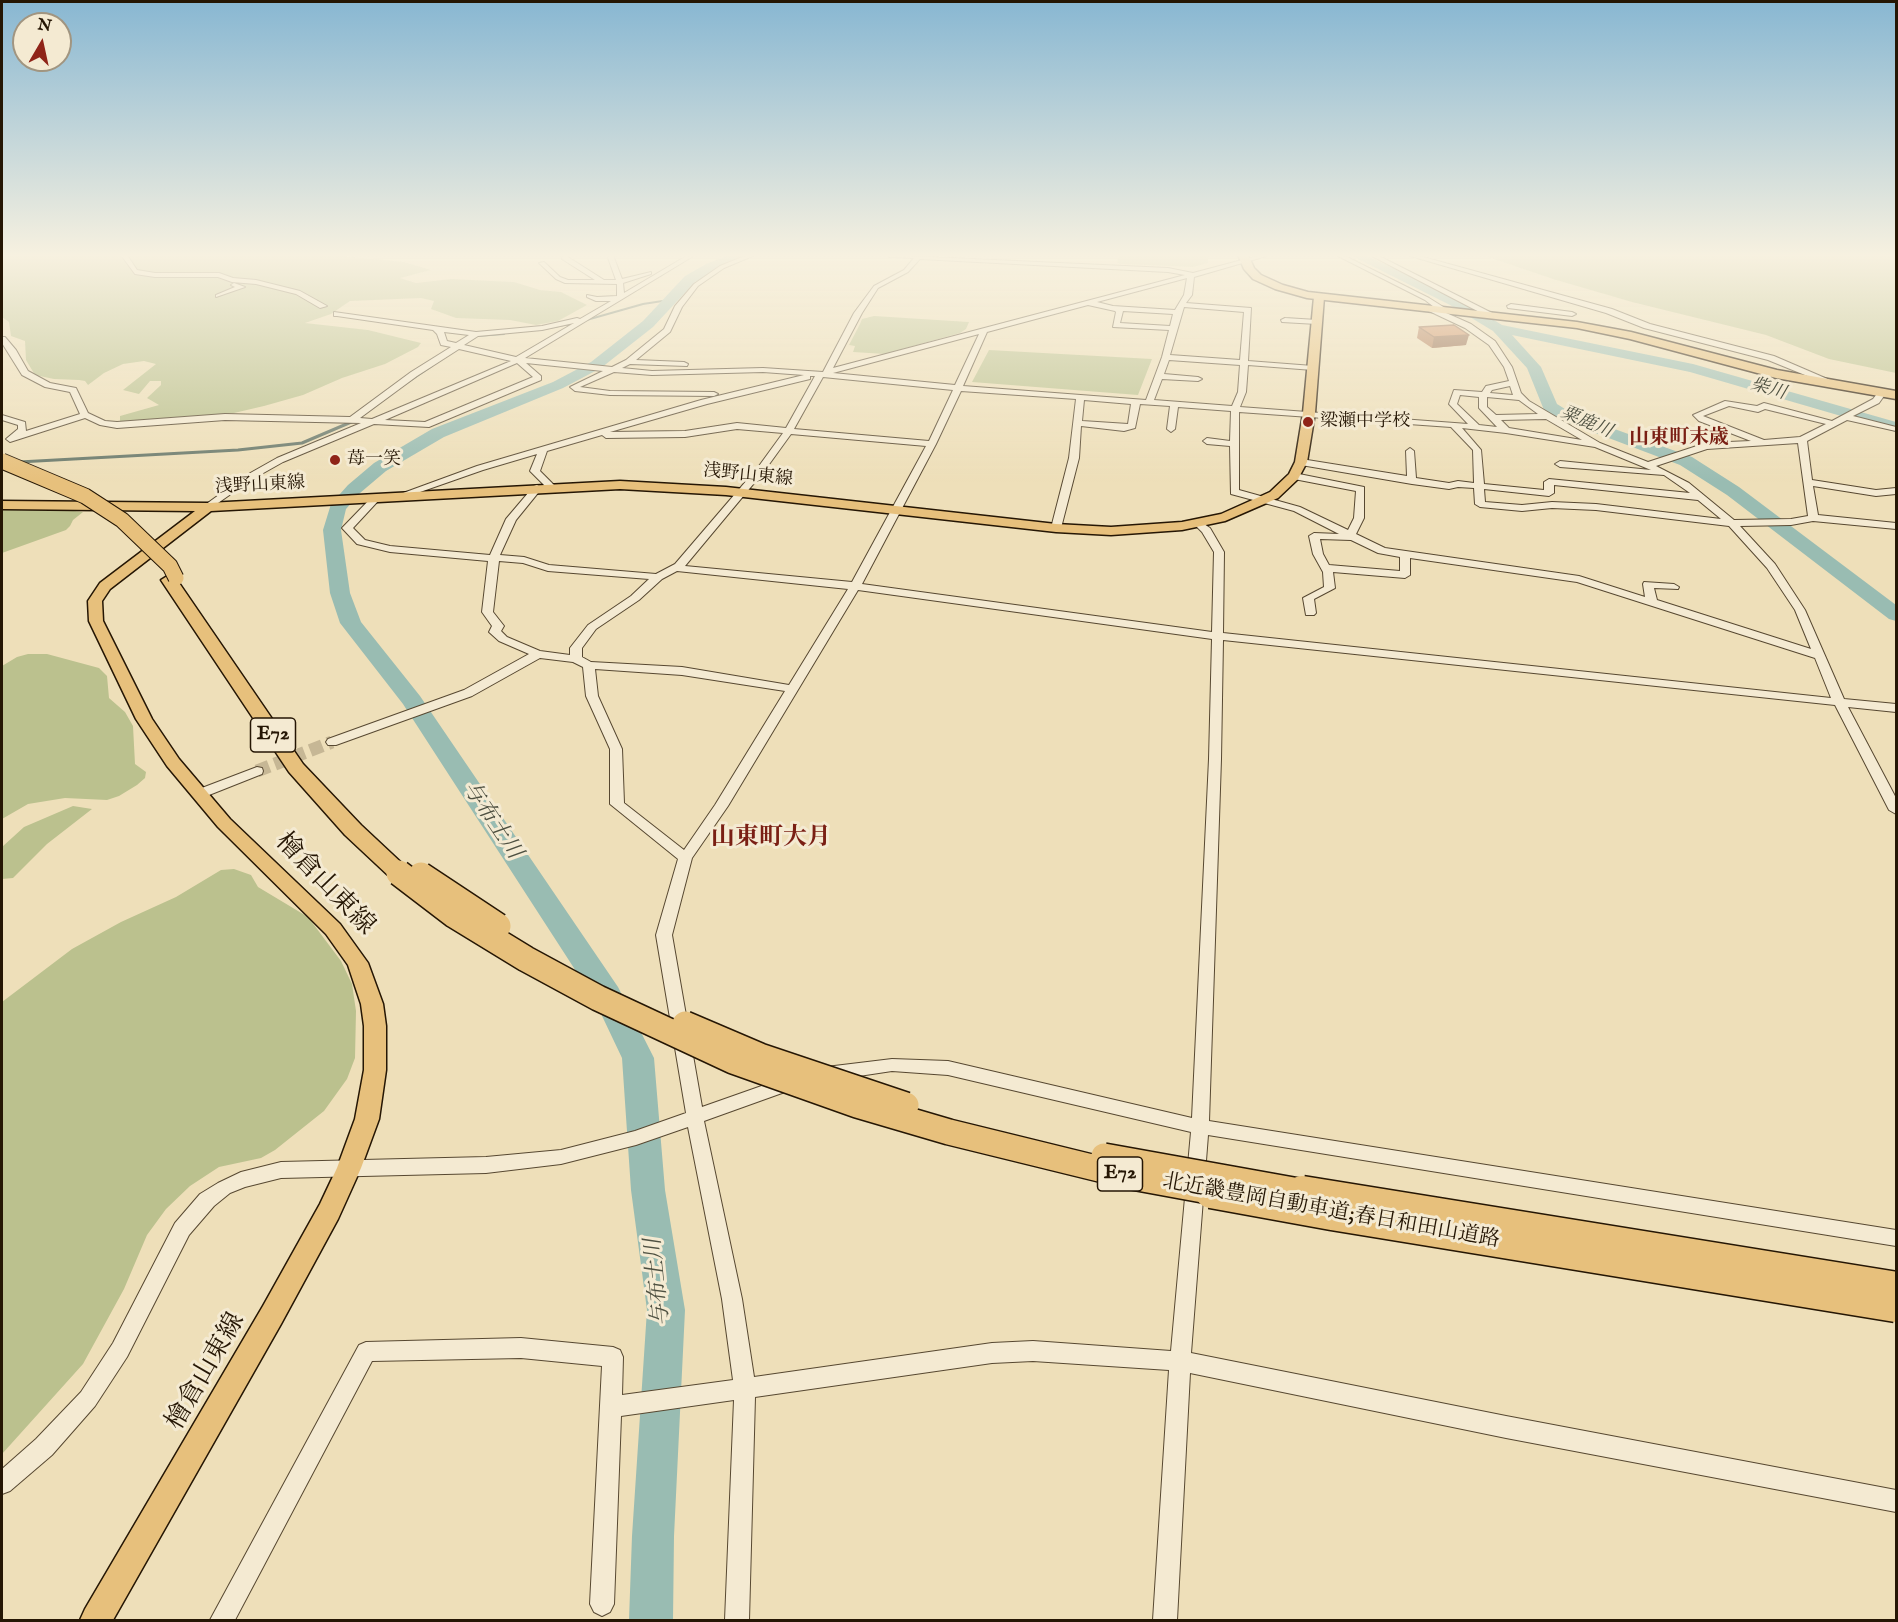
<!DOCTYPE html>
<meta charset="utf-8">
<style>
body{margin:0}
#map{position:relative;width:1898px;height:1622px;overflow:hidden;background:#eedfb9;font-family:"IM FELL English",serif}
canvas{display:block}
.frame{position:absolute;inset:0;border:3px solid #251604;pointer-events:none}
.north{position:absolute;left:12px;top:12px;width:60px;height:60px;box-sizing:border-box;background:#f4ead2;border:2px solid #a19580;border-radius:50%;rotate:9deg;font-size:16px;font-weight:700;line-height:24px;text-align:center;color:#251604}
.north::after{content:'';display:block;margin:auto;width:21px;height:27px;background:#8f2418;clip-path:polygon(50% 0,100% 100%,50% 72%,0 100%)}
</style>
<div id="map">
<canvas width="1898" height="1622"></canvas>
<div class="frame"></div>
<div class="north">N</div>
</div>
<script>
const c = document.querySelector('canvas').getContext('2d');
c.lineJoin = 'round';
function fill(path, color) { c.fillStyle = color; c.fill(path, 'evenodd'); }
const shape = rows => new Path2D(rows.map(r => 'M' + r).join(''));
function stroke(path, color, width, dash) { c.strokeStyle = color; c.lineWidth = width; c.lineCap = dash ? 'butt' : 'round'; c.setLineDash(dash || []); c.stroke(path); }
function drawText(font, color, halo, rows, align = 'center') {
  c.font = font + ' "IM FELL English","Noto Serif JP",serif'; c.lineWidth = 6; c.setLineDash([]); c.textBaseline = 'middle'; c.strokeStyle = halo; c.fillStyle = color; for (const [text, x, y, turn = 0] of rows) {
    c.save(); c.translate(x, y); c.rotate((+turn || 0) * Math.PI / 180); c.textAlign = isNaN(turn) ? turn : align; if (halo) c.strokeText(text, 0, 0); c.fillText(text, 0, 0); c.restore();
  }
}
fill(shape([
 [2,255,332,255,404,262,431,270,400,278,416,283,451,279,514,282,540,290,561,292,587,305,558,321,536,325,510,320,456,318,431,309,434,301,421,298,350,301,331,314,305,323,368,330,421,343,418,347,385,364,342,378,303,395,264,406,234,413,169,421,126,422,120,421,120,416,159,405,147,398,161,385,161,381,150,381,139,394,123,390,156,364,144,361,123,364,104,373,88,385,85,381,79,380,54,379,35,375,26,360,25,341,11,336,9,322,2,317],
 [1119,255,1208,255,1208,263,1193,267,1121,264,1117,263],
 [1482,255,1896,255,1896,373,1829,359,1766,335,1632,302,1553,279],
 [874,316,969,322,966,329,960,333,885,354,853,352,855,346,849,345,860,324,862,319],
 [989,350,1152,359,1138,395,972,382],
 [56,509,83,512,73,520,70,526,66,530,2,553,2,510],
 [28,654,47,654,99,668,107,676,109,698,125,712,133,726,135,764,146,772,145,778,137,785,119,796,107,800,65,798,28,804,2,819,2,666,17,657],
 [73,806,92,809,47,844,13,878,2,879,2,847,24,827],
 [234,869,251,875,258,887,308,917,341,961,352,984,356,1011,355,1058,347,1079,324,1111,275,1150,261,1158,219,1167,190,1186,166,1209,147,1235,124,1289,83,1364,2,1454,2,1002,72,949,121,922,176,897,221,870]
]), '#bbc18e');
stroke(shape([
 [583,321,643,304,669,300],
 [539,330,569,324],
 [471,340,477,336,504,334],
 [404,385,432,366]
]), '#6b7a6c', 2);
stroke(shape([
 [19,462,238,450,302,443,356,420]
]), '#6b7a6c', 3);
fill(shape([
 [730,255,746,255,695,282,653,327,601,368,563,388,444,437,386,471,360,493,346,509,341,530,350,593,361,622,420,696,618,987,654,1058,665,1190,685,1310,674,1536,673,1620,629,1620,632,1536,647,1310,631,1190,622,1058,594,999,403,704,340,623,330,593,323,530,331,504,348,485,374,463,432,429,553,382,591,362,643,321,685,276,706,264,730,255],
 [1350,255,1365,255,1460,299,1502,325,1693,364,1896,422,1896,432,1690,372,1512,335,1541,367,1557,404,1573,414,1692,457,1739,487,1896,605,1896,621,1889,619,1727,495,1680,465,1561,420,1544,410,1527,368,1493,331,1450,305,1350,255]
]), '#99bcb2');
stroke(shape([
 [257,771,332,742]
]), '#c6b795', 13, [13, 6]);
const minor = shape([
 [121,255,127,255,137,270,155,273,219,273,233,278,256,280,300,291,327,306,320,308,296,294,256,284,232,282,218,277,155,277,135,274,121,255],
 [563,255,569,255,568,257,604,280,616,280,607,255,613,255,622,279,651,272,651,274,623,283,624,293,688,255,695,255,525,358,612,367,626,360,664,329,675,306,694,284,720,266,747,255,755,255,724,268,698,286,682,307,670,332,636,360,684,362,688,364,687,366,630,364,622,368,652,371,763,368,823,372,854,313,874,286,904,270,914,258,889,257,886,255,1168,268,1193,273,1261,255,1270,255,1194,277,1192,295,1186,303,1251,308,1248,361,1313,366,1317,368,1313,370,1248,365,1246,392,1240,407,1468,424,1449,404,1454,390,1482,392,1486,386,1509,381,1504,367,1489,345,1465,328,1429,311,1429,307,1434,307,1425,300,1336,255,1343,255,1429,298,1445,308,1444,312,1471,324,1495,341,1512,367,1521,393,1529,401,1600,443,1648,462,1706,443,1751,441,1699,421,1693,415,1725,401,1757,406,1764,403,1832,421,1873,399,1879,391,1885,391,1886,393,1879,403,1853,416,1896,427,1896,431,1847,420,1807,441,1812,480,1876,490,1896,488,1896,494,1876,496,1813,486,1818,515,1896,523,1896,529,1813,521,1791,525,1740,526,1775,564,1805,610,1844,699,1896,704,1896,712,1848,707,1896,798,1896,814,1889,810,1835,705,1223,640,1221,759,1209,1121,1896,1230,1896,1246,1208,1135,1191,1353,1506,1416,1896,1490,1896,1512,1506,1438,1190,1373,1177,1620,1153,1620,1169,1370,1033,1361,992,1363,755,1397,749,1620,725,1620,734,1400,621,1416,614,1604,610,1612,602,1616,594,1612,590,1604,602,1366,521,1358,372,1361,235,1620,210,1620,359,1345,366,1342,521,1338,613,1347,620,1350,623,1357,622,1395,733,1380,722,1299,688,1127,636,1145,561,1164,486,1173,281,1178,245,1187,230,1193,214,1206,189,1235,127,1357,95,1406,52,1455,10,1491,2,1494,2,1469,36,1439,81,1392,113,1343,175,1223,200,1194,218,1183,241,1172,281,1162,486,1157,561,1150,635,1131,686,1113,656,935,678,859,610,804,610,749,586,696,583,667,573,662,540,658,472,696,336,745,328,745,326,742,328,739,464,690,529,654,499,641,489,632,492,626,482,612,488,561,390,552,357,544,342,528,373,496,376,495,379,496,379,500,353,528,365,540,390,546,490,555,506,519,534,486,537,485,542,488,516,520,500,555,524,557,549,565,656,574,675,564,759,466,783,433,737,429,685,437,606,438,602,435,547,451,540,471,554,485,554,489,548,489,530,471,537,454,483,470,403,498,395,496,477,466,701,400,804,375,763,372,652,375,614,372,580,387,610,391,714,392,718,394,714,396,610,395,575,391,570,387,603,371,526,363,541,376,541,380,429,427,374,424,283,462,251,480,208,510,203,507,205,505,245,476,277,458,361,423,225,420,117,428,100,425,85,418,10,442,6,439,18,429,18,425,2,420,2,415,25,422,26,431,80,414,70,392,45,387,22,375,2,343,2,337,5,337,16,350,28,371,50,383,76,388,88,413,105,421,117,422,225,414,350,417,411,372,451,347,441,345,437,334,433,330,337,316,334,316,334,312,476,332,542,326,577,318,580,319,611,301,596,301,587,297,587,295,597,297,617,296,617,284,565,283,556,279,539,263,544,262,560,277,568,280,595,280,562,259,563,255],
 [920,259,1168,272,1185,275,833,368,862,313,878,288,908,272,920,259],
 [1187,278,1184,295,1175,310,1113,306,1097,302,1187,278],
 [1088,305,1115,311,1116,312,1113,327,1169,330,1162,357,1146,400,963,386,987,332,1088,305],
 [1184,307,1244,312,1240,360,1170,355,1184,307],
 [1123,311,1173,314,1170,326,1120,323,1123,311],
 [574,323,516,357,464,345,478,336,542,330,574,323],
 [444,332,469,335,456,343,447,341,444,332],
 [979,334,955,385,833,373,979,334],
 [459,349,511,361,372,419,360,418,417,376,459,349],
 [1169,360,1240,365,1238,392,1232,406,1154,400,1162,379,1198,381,1202,379,1198,377,1164,374,1169,360],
 [517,363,533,377,425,422,385,420,517,363],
 [810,376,815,376,786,428,737,423,685,431,610,432,707,404,810,379,810,376],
 [823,377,953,390,929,441,794,429,823,377],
 [1510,386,1513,395,1490,393,1492,390,1510,386],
 [961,391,1076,399,1069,458,1051,528,1052,530,1060,530,1061,528,1079,458,1081,426,1124,431,1135,428,1140,404,1170,406,1167,429,1171,432,1175,429,1178,407,1231,411,1230,441,1207,438,1203,441,1207,444,1230,446,1231,494,1294,511,1339,534,1314,533,1309,536,1313,554,1323,572,1324,587,1303,598,1306,615,1314,615,1316,613,1314,599,1335,588,1333,572,1405,578,1410,575,1410,558,1577,582,1815,658,1831,698,1223,633,1224,552,1210,528,1198,520,1193,523,1202,532,1214,552,1212,632,862,584,936,444,961,391],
 [1460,395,1479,397,1479,408,1497,427,1479,425,1457,404,1460,395],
 [1487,397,1519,400,1538,414,1496,415,1487,407,1487,397],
 [1084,400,1131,404,1128,424,1082,421,1084,400],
 [1729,406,1758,412,1765,409,1826,424,1800,437,1764,440,1703,416,1729,406],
 [1239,412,1451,427,1473,450,1474,483,1458,481,1449,483,1416,478,1414,451,1410,448,1406,451,1407,476,1301,459,1296,462,1301,465,1412,484,1449,489,1458,487,1474,488,1475,504,1480,507,1522,511,1552,508,1596,510,1729,526,1767,568,1795,610,1811,649,1657,600,1654,588,1678,589,1679,587,1674,584,1644,582,1643,584,1645,597,1579,576,1385,548,1356,534,1364,518,1364,487,1294,473,1289,476,1294,479,1356,491,1354,518,1348,530,1300,507,1239,490,1239,412],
 [1546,419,1582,440,1509,428,1501,420,1546,419],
 [1462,428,1506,433,1595,447,1651,470,1560,461,1555,464,1560,467,1664,475,1690,493,1549,479,1544,482,1544,490,1484,484,1481,450,1462,428],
 [791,434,926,446,852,582,685,566,765,470,791,434],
 [1798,443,1808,516,1791,519,1734,520,1689,483,1656,466,1707,449,1798,443],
 [1554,485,1698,500,1721,519,1596,504,1552,502,1522,505,1485,502,1484,489,1549,496,1554,493,1554,485],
 [1320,539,1351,540,1378,553,1400,557,1400,571,1329,565,1323,554,1320,539],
 [499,561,523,563,548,571,649,579,631,596,588,625,570,648,570,655,540,651,507,637,501,631,504,626,493,612,499,561],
 [677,571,848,589,789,685,682,667,591,662,582,657,582,648,596,629,639,600,662,579,677,571],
 [858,590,1212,639,1209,759,1192,1118,948,1061,892,1059,826,1067,820,1069,818,1074,820,1079,826,1081,892,1071,948,1075,1191,1132,1171,1351,1033,1341,992,1343,754,1377,742,1299,704,1121,796,1088,798,1083,796,1078,790,1076,702,1107,672,935,692,858,728,806,858,590],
 [595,669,682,675,785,691,715,805,684,850,624,803,622,749,598,696,595,669],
 [1370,255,1377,255,1494,314,1487,316,1370,255],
 [1407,255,1416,255,1612,309,1650,324,1774,356,1839,384,1832,386,1768,360,1644,328,1606,313,1407,255],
 [234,283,245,287,216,297,216,295,235,287,231,285,234,283],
 [1511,304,1572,312,1576,314,1572,316,1508,308,1507,306,1511,304],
 [1285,318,1317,320,1321,322,1317,324,1282,322,1281,320,1285,318],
 [257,767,262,768,263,771,262,774,204,797,199,798,192,794,194,791,257,767]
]);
const major = shape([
 [1319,294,1324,297,1315,413,1307,462,1298,479,1278,498,1225,521,1182,530,1111,535,1056,532,726,495,620,489,211,511,110,589,102,601,103,621,152,719,179,759,230,819,340,924,368,963,383,1004,386,1026,386,1070,379,1119,361,1168,338,1219,281,1324,113,1620,80,1620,85,1609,263,1306,320,1204,337,1168,355,1119,364,1070,364,1026,361,1004,348,965,326,934,218,827,167,766,136,719,89,621,88,601,100,583,195,511,2,509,2,501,208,503,620,481,726,487,1056,524,1111,527,1182,522,1221,514,1259,497,1270,492,1289,474,1295,462,1303,413,1314,297,1319,294]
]);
const highway = shape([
 [1238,255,1248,255,1254,268,1261,275,1283,285,1308,292,1577,322,1631,332,1777,370,1896,391,1896,399,1776,378,1630,339,1577,328,1307,298,1275,289,1253,279,1244,269,1238,255],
 [169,575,175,577,303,764,361,825,407,868,410,873,407,878,399,880,391,878,345,835,289,772,161,580,169,575]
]);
stroke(minor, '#574831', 2);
stroke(major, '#251604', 3);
stroke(highway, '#251604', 3);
fill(minor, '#f4ead2');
fill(major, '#e7c07c');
fill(highway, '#e7c07c');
const highwayBridgeFar2 = shape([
 [2,461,85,496,122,520,170,566,176,578]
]);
const highwayBridgeFar1 = shape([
 [399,873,454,915,526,959,598,998,733,1061,857,1105,949,1132,1132,1177,1219,1193],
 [421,875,498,926],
 [685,1024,760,1056,906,1105],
 [1104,1156,1310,1193]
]);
const highwayBridge = shape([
 [1211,1192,1332,1214,1896,1306],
 [1302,1192,1896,1288]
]);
stroke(highwayBridgeFar2, '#251604', 17, []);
stroke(highwayBridgeFar1, '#251604', 28, []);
stroke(highwayBridge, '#251604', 35, []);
stroke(highwayBridgeFar2, '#e7c07c', 15);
stroke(highwayBridgeFar1, '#e7c07c', 25);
stroke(highwayBridge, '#e7c07c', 32);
fill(shape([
 [1419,327,1466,345,1432,348,1417,338]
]), '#af754e');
fill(shape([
 [1469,335,1466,345,1432,348,1434,337]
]), '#8e5f40');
const building = shape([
 [1454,325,1469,335,1434,337,1419,327,1454,325]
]);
fill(building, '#cb885b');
stroke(building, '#8e5f40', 1.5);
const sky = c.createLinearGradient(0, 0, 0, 482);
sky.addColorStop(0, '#88b7d2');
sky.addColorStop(0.53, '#f7f1e0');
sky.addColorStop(1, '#f7f1e000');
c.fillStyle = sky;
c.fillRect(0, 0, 1898, 482);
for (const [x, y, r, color] of [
 [1308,422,6,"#8f2418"],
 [335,460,6,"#8f2418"]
]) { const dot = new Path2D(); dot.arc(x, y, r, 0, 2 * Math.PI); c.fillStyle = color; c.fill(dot); stroke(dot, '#f4ead2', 2); }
drawText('italic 18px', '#4e5041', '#f4ead2', [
 ["柴川",1768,390,16],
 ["粟鹿川",1586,423,23]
]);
drawText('18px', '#251604', '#f4ead2', [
 ["梁瀬中学校",1320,422],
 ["苺一笑",347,460]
], 'left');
drawText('18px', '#251604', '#f4ead2', [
 ["浅野山東線",748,476,6],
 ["浅野山東線",260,486,-3]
]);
drawText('bold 20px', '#7a1f14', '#f4ead2', [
 ["山東町末歳",1679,439]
]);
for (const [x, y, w] of [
 [273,735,45],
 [1120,1174,45]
]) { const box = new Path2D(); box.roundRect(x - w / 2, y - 17, w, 34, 4.5); c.fillStyle = '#f4ead2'; c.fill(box); stroke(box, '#251604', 1.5); }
drawText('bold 20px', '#251604', null, [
 ["E72",273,735],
 ["E72",1120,1174]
]);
drawText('21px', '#251604', '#f4ead2', [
 ["北近畿豊岡自動車道;春日和田山道路",1331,1212,10]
]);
drawText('italic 22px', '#4e5041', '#f4ead2', [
 ["与布土川",491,821,56],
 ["与布土川",659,1282,-96]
]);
drawText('bold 24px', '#7a1f14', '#f4ead2', [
 ["山東町大月",771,839]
]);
drawText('26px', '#251604', '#f4ead2', [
 ["檜倉山東線",324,885,46],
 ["檜倉山東線",207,1372,-60]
]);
</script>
